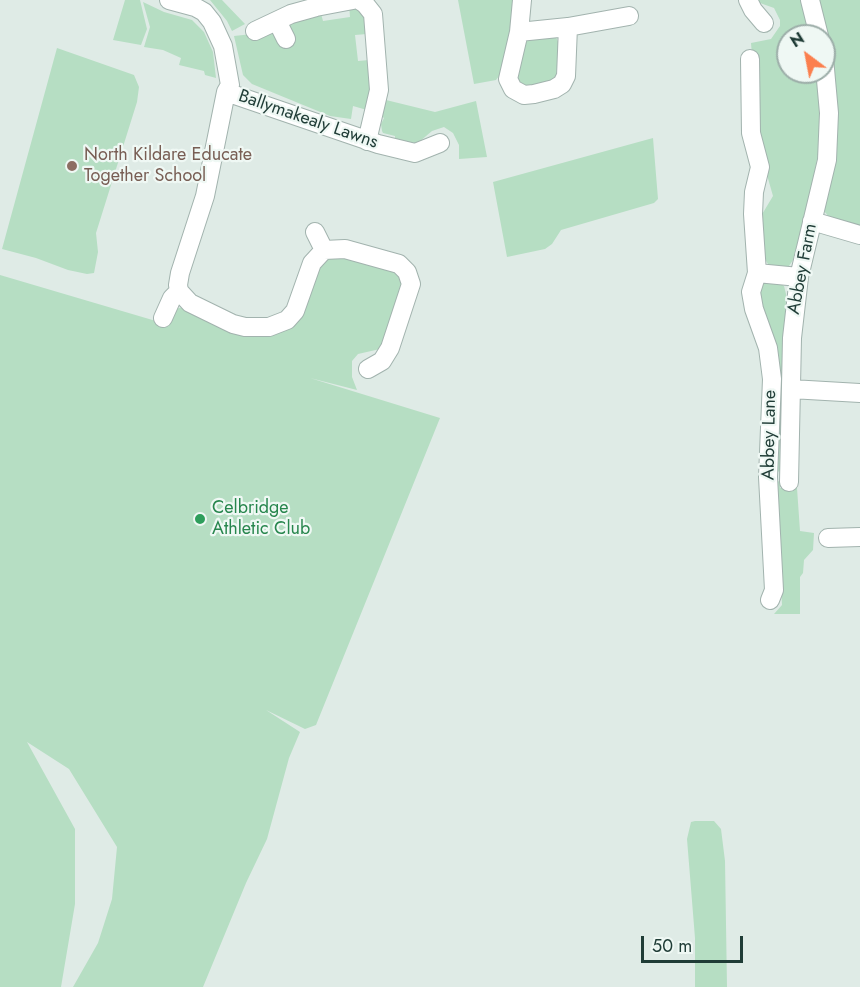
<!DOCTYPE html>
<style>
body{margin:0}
#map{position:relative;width:860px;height:987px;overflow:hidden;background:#dfebe6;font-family:Jost,sans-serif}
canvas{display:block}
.north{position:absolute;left:776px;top:24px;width:60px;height:60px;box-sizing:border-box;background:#eff8f4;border:2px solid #9cada8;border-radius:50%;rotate:328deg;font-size:16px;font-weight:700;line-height:24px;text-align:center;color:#1f3c36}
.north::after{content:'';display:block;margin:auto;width:21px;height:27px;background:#fb7f4d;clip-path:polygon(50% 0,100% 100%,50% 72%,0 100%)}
.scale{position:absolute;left:641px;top:936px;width:102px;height:27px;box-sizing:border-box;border:3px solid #1f3c36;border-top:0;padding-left:8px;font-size:18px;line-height:21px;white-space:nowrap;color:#1f3c36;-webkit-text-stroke:4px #eff8f4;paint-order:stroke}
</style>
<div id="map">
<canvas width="860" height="987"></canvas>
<div class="north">N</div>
<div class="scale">50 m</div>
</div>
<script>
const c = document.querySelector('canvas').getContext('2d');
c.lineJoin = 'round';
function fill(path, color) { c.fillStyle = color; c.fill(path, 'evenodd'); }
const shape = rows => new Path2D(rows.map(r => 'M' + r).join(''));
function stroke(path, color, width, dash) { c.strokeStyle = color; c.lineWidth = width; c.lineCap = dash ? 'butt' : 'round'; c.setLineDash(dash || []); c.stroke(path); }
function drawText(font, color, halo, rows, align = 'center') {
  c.font = font + ' Jost,sans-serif'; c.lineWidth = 4.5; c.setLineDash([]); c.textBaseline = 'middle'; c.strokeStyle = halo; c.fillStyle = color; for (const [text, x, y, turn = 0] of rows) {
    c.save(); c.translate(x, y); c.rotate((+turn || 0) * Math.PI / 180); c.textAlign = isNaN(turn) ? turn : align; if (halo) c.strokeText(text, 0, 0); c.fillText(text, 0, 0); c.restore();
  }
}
fill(shape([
 [125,0,140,0,147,29,141,45,113,40],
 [210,0,222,0,245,24,232,31,227,21],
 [458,0,512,0,512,15,506,52,499,76,496,80,474,84],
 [757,0,802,0,812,36,788,36,788,72,817,72,820,100,820,145,808,203,793,260,789,266,783,268,769,266,765,259,761,216,773,196,767,175,758,129,751,43,771,39,780,26,780,20,774,8,760,3],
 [817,0,860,0,860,229,830,218,824,211,832,55],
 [143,2,164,12,192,20,204,32,213,52,216,78,205,75,204,71,179,65,181,58,163,50,144,47,150,27],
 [349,4,365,14,367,34,355,35,358,61,369,60,372,91,367,110,353,106,351,119,330,116,252,84,243,75,234,36,289,30,290,25,320,10,323,21,350,17],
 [556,37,559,44,556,77,554,81,529,89,520,84,513,74,525,39],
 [57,48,134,75,139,87,137,102,96,233,98,252,94,273,87,274,68,270,36,258,2,249],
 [386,100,435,112,476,101,487,157,459,159,459,145,453,133,444,127,432,131,419,142,412,143,395,140,395,136,383,133,382,131,381,124,384,118,379,114],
 [653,138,658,199,654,203,561,230,552,244,545,249,507,257,493,182],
 [336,254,397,272,404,286,380,349,358,354,352,361,352,377,357,390,310,378,440,418,316,725,305,729,266,710,300,732,289,758,267,839,246,883,203,987,73,987,98,943,112,899,117,847,69,769,27,742,75,829,75,904,61,987,0,987,0,275,166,324,174,309,184,307,275,333,320,262],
 [775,280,784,286,786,294,782,468,777,473,772,472,759,305,760,288,764,282],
 [780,481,780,488,797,488,800,531,814,533,813,550,804,560,803,573,800,577,800,614,774,614,782,605,776,482],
 [695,821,714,821,721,829,725,861,727,987,695,987,695,938,687,839,691,822]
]), '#b6dec3');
const minor = shape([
 [169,0,195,7,204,12,212,22,223,46,230,85,226,92,205,196,180,273,178,285,179,291,190,303,233,324,245,327,269,327,287,320,295,311,312,263,324,250,345,249,399,264,407,272,411,284,390,348,382,361,368,369],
 [359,0,365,4,373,14,379,90,367,141],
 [522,0,519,32,508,79,513,89,524,95,534,94,554,89,562,84,566,76,568,27],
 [748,0,753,10,764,23],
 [810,0,819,36],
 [277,21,286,39],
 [255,31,291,14,316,7,353,0],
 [519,32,568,27,629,16],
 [750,59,751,133,760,167,754,192,753,214,757,273,751,292,754,309,768,348,772,379,768,477,774,590,770,600],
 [226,92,378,144,415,153,440,143],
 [812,221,860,235],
 [315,232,324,250],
 [757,273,799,277],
 [163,318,172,298,179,291],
 [791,389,860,393],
 [789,482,792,338,799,277,827,160,829,113,824,58],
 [828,538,860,537]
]);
stroke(minor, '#a2b3ae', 20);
stroke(minor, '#fff', 18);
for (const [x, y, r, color] of [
 [72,166,6,"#8d6e63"],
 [200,519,6,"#2e9e5b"]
]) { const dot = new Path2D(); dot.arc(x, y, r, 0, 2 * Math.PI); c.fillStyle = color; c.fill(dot); stroke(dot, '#eff8f4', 2); }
drawText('18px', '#1f3c36', '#eff8f4', [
 ["Ballymakealy Lawns",308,120,19],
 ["Abbey Farm",803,269,-79],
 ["Abbey Lane",770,435,-89]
]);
drawText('18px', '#785e54', '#eff8f4', [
 ["North Kildare Educate",84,156],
 ["Together School",84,177]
], 'left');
drawText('18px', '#27864d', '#eff8f4', [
 ["Celbridge",212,509],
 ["Athletic Club",212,530]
], 'left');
</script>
